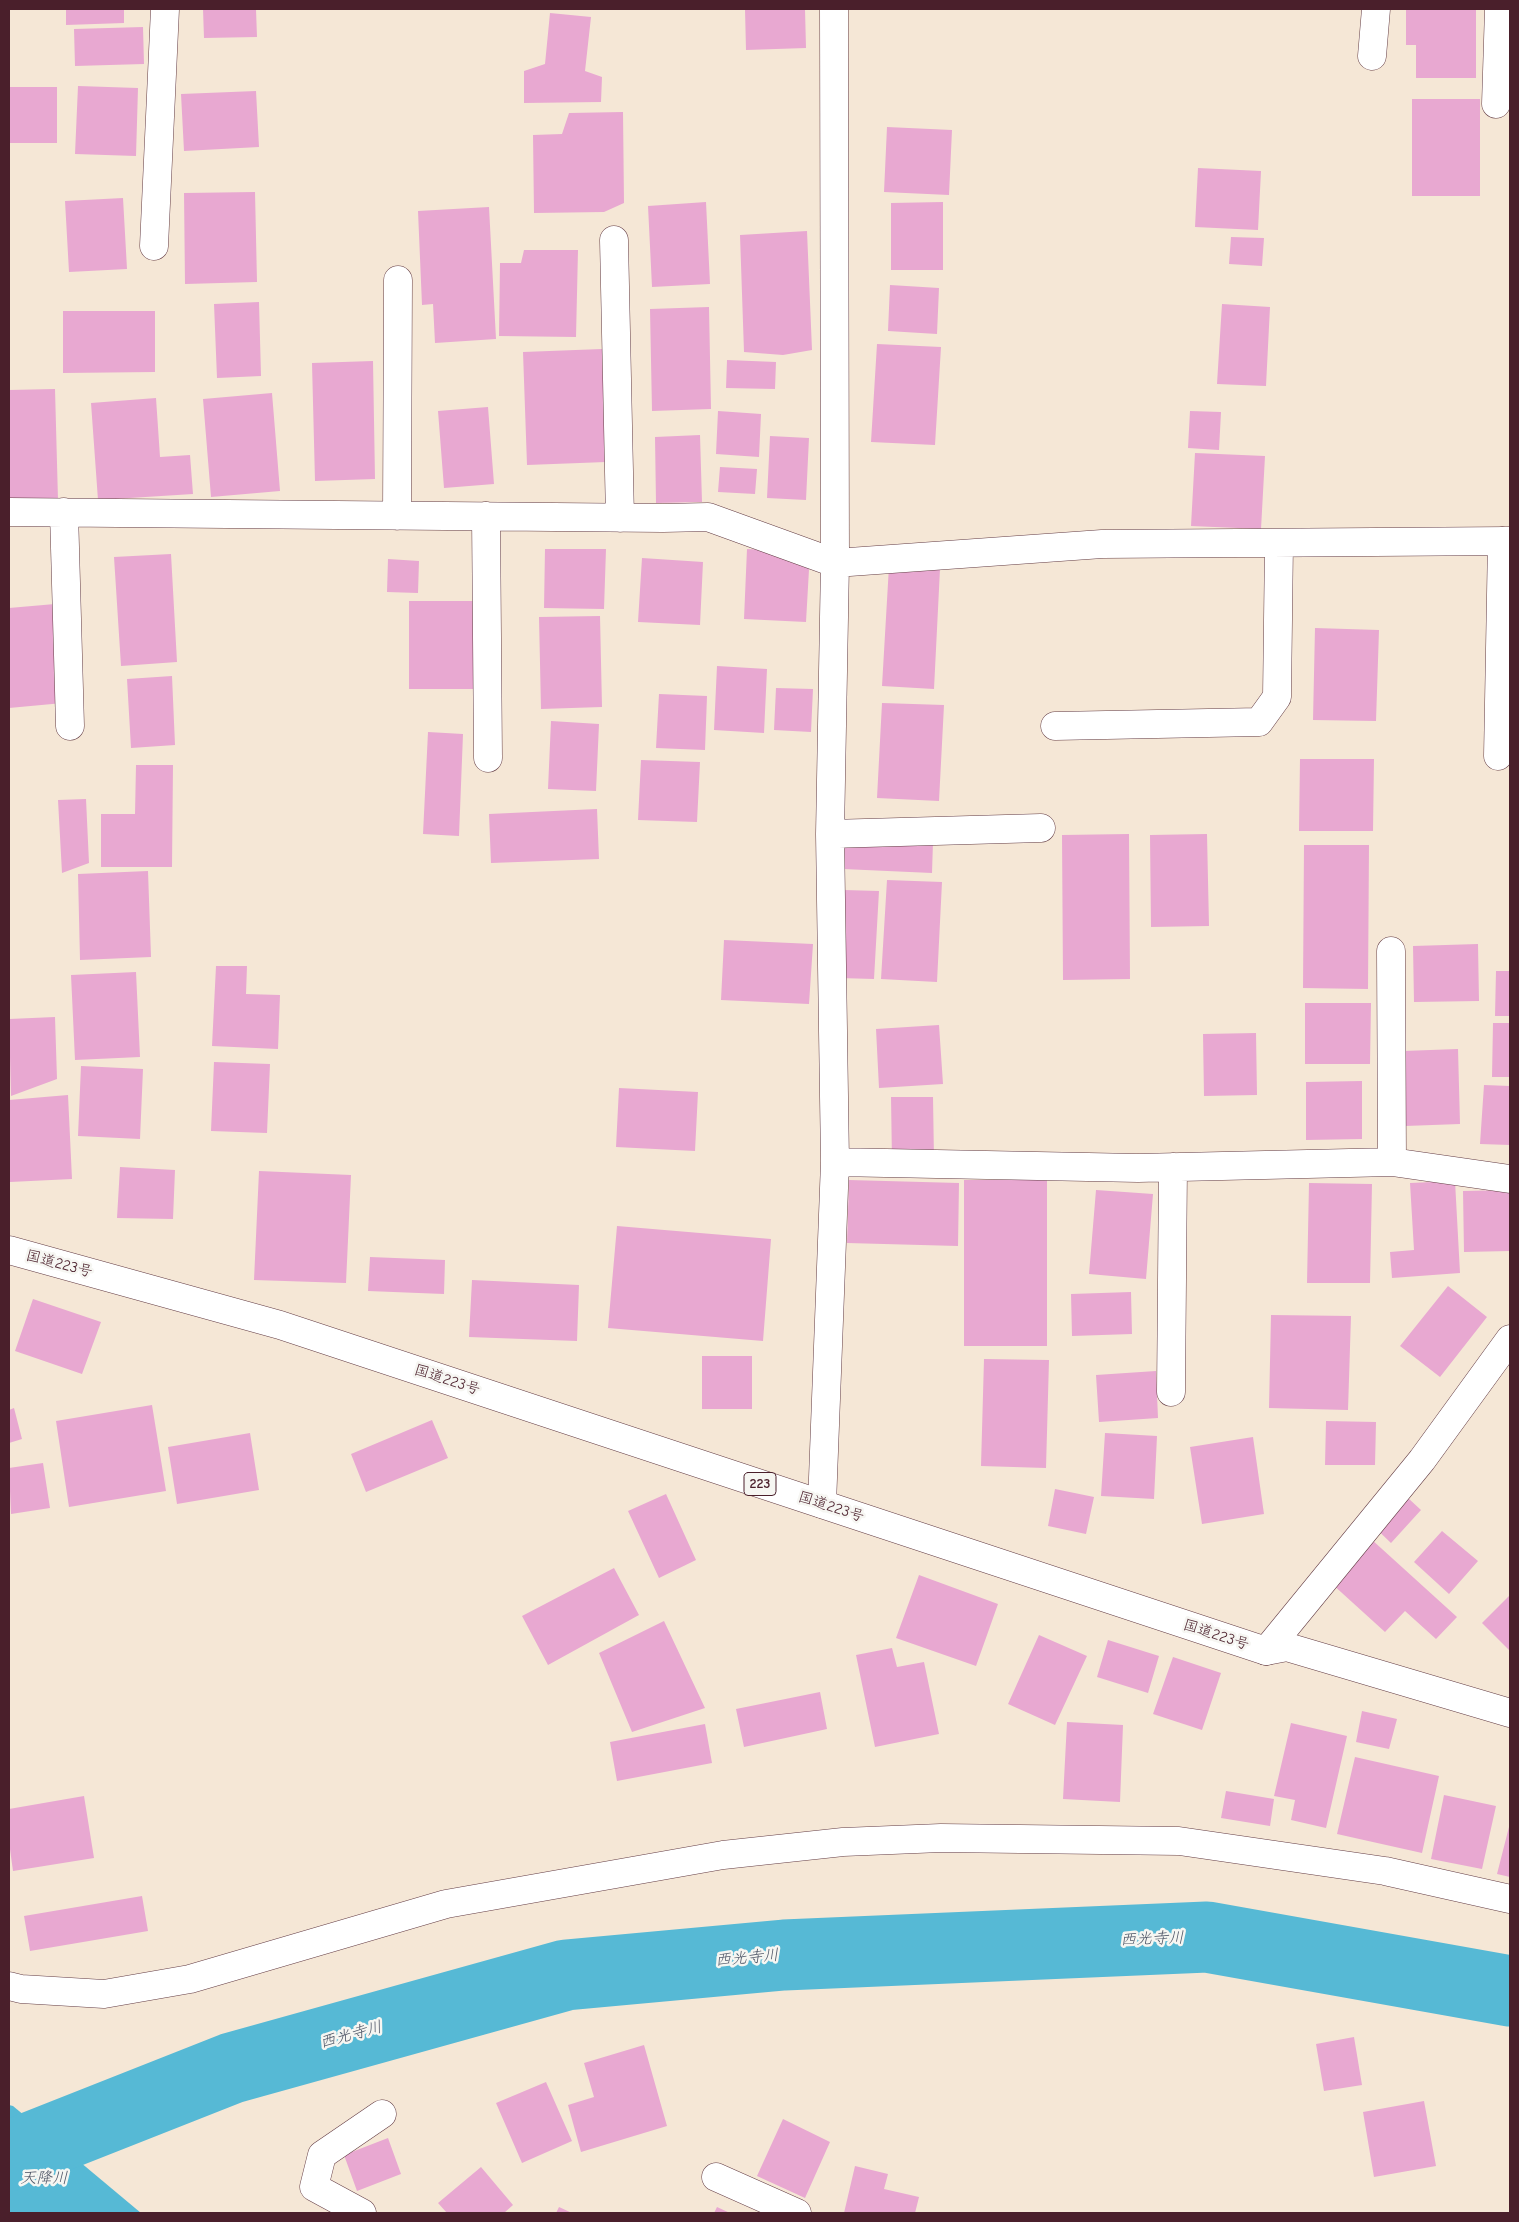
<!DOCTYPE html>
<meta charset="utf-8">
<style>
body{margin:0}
#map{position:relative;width:1519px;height:2222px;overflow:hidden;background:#f5e7d6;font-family:"Comic Neue",sans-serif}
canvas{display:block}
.frame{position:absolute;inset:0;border:10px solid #4a1f2b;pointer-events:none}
</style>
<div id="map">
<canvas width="1519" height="2222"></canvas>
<div class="frame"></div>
</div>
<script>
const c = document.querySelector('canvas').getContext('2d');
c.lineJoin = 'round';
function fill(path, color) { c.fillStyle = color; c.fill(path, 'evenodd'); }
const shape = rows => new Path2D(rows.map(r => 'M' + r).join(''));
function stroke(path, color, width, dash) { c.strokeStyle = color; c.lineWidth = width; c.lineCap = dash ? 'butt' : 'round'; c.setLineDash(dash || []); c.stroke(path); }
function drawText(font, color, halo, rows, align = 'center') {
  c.font = font + ' "Comic Neue","Klee One",sans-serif'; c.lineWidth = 5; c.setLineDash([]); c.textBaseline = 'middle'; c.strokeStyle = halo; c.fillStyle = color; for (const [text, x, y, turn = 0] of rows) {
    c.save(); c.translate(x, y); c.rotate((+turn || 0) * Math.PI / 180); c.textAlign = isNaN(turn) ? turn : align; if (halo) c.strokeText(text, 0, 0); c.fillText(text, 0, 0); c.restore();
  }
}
fill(shape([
 [9,2105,13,2106,141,2213,9,2213]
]), '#56b9d5');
stroke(shape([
 [9,2156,232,2068,566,1975,784,1955,1207,1937,1510,1991]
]), '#56b9d5', 71);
fill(shape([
 [66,9,124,9,124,23,66,25],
 [203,9,256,9,257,37,204,38],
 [745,9,805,9,806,48,746,50],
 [1406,9,1476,9,1476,78,1416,78,1416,45,1406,45],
 [550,13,591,17,585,71,602,77,601,102,524,103,524,71,545,64],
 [143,27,144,64,75,66,74,29],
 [78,86,138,88,136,156,75,154],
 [9,87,57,87,57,143,9,143],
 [256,91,259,147,184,151,181,94],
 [1412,99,1480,99,1480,196,1412,196],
 [623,112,624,203,604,212,534,213,533,135,562,134,569,113],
 [887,127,952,130,949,195,884,192],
 [1198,168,1261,171,1258,230,1195,227],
 [255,192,257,282,185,284,184,193],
 [123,198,127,269,69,272,65,201],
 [706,202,710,284,652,287,648,206],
 [943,202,943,270,891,270,891,203],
 [489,207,496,339,435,343,433,304,422,305,418,211],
 [807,231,812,350,783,355,744,352,740,235],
 [1231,237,1264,238,1262,266,1229,264],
 [524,250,578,250,576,337,499,336,500,263,521,263],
 [890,285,939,288,937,334,888,331],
 [259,302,261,376,217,378,214,304],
 [1222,304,1270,307,1266,386,1217,384],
 [709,307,711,409,652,411,650,309],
 [63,311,155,311,155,372,63,373],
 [877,344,941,347,935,445,871,442],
 [602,349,606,462,527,465,523,352],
 [727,360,776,362,775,389,726,388],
 [373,361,375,479,315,481,312,363],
 [55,389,58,500,9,501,9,390],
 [272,393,280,491,211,497,203,399],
 [156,398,160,457,190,455,193,494,98,500,91,403],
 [488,407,494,484,444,488,438,411],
 [718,411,761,414,759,457,716,454],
 [1190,411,1221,412,1219,450,1188,448],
 [700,435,702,502,656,503,655,437],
 [770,436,809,438,806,500,767,498],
 [1195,453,1265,456,1261,529,1191,526],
 [720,467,757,469,755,494,718,492],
 [545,549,606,549,604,609,544,608],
 [747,549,810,552,806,622,744,619],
 [171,554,177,662,121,666,114,557],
 [642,558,703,562,700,625,638,622],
 [388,559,419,561,418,593,387,592],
 [889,566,940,569,934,689,882,686],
 [409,601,482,601,481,689,409,689],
 [55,604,63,703,9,708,9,608],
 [600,616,602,707,541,709,539,617],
 [1315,628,1379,630,1376,721,1313,720],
 [717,666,767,669,764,733,714,730],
 [172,676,175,745,131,748,127,679],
 [776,688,813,689,811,732,774,730],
 [659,694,707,696,705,750,656,748],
 [882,703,944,705,939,801,877,798],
 [551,721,599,724,596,791,548,789],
 [428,732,463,734,459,836,423,834],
 [1300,759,1374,759,1373,831,1299,831],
 [641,760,700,762,697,822,638,820],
 [136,765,173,765,172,867,101,867,101,814,135,814],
 [86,799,89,863,62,873,58,800],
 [597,809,599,859,491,863,489,814],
 [1129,834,1130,979,1063,980,1062,835],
 [1207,834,1209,926,1151,927,1150,835],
 [845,838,933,842,932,873,843,869],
 [1304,845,1369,845,1368,989,1303,988],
 [148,871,151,957,80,960,78,874],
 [887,880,942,882,937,982,881,979],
 [844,890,879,891,874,979,839,978],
 [724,940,813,944,809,1004,721,1000],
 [1478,944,1479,1001,1414,1002,1413,946],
 [216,966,247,966,246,994,280,995,278,1049,212,1046],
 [1496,971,1510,971,1510,1016,1495,1016],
 [136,972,140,1057,75,1060,71,975],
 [1305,1003,1371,1003,1370,1064,1305,1064],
 [55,1017,57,1079,11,1096,9,1019],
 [1493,1023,1510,1023,1510,1077,1492,1077],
 [939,1025,943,1084,879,1088,876,1029],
 [1256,1033,1257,1095,1204,1096,1203,1034],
 [1458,1049,1460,1124,1405,1126,1403,1051],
 [214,1062,270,1064,267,1133,211,1131],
 [81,1066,143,1069,140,1139,78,1136],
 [1362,1081,1362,1139,1306,1140,1306,1082],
 [1484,1085,1510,1086,1510,1145,1480,1144],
 [619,1088,698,1092,695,1151,616,1147],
 [68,1095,72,1179,10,1182,9,1100],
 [891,1097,933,1097,934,1160,892,1162],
 [120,1167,175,1170,173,1219,117,1218],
 [259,1171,351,1175,346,1283,254,1280],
 [849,1180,959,1183,958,1246,847,1243],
 [964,1180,1047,1180,1047,1346,964,1346],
 [1455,1181,1460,1273,1392,1278,1390,1252,1414,1250,1410,1183],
 [1309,1183,1372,1184,1370,1283,1307,1283],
 [1096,1190,1153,1194,1146,1279,1089,1274],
 [1510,1190,1510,1251,1464,1252,1463,1191],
 [617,1226,771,1239,763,1341,608,1328],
 [370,1257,445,1260,444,1294,368,1291],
 [472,1280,579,1285,577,1341,469,1337],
 [1448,1286,1487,1317,1440,1377,1400,1346],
 [1131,1292,1132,1334,1072,1336,1071,1294],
 [33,1299,101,1322,82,1374,15,1351],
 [1271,1315,1351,1316,1348,1410,1269,1408],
 [702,1356,752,1356,752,1409,702,1409],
 [984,1359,1049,1360,1046,1468,981,1466],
 [1156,1371,1158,1418,1099,1422,1096,1375],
 [152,1405,166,1491,69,1507,56,1421],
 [14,1408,22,1439,9,1443,9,1410],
 [432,1420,448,1458,366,1492,351,1454],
 [1326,1421,1376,1422,1375,1465,1325,1465],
 [250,1433,259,1490,177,1504,168,1447],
 [1105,1433,1157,1436,1154,1499,1101,1496],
 [1253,1437,1264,1514,1202,1524,1190,1447],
 [43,1463,50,1508,11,1514,9,1468],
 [1395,1486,1421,1510,1391,1543,1365,1518],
 [1055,1489,1094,1497,1086,1534,1048,1526],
 [666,1494,696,1560,659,1578,628,1511],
 [1442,1531,1478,1561,1449,1594,1414,1562],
 [1371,1539,1457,1617,1436,1639,1405,1611,1385,1632,1331,1583],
 [614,1568,639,1615,548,1665,522,1616],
 [919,1575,998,1604,976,1666,896,1638],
 [1510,1595,1510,1651,1482,1623],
 [664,1621,705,1708,632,1732,599,1653],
 [1039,1635,1087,1656,1055,1725,1008,1704],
 [1108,1640,1159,1656,1148,1693,1097,1677],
 [892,1648,897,1667,924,1662,939,1734,875,1747,856,1655],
 [1173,1657,1221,1673,1202,1730,1153,1714],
 [820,1692,827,1729,744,1747,736,1709],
 [1362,1711,1397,1719,1389,1749,1356,1742],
 [1067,1722,1123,1725,1120,1802,1063,1799],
 [1291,1723,1347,1736,1326,1828,1291,1820,1295,1800,1274,1796],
 [705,1724,712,1763,617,1781,610,1742],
 [1355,1757,1439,1776,1422,1853,1337,1834],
 [1226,1791,1274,1799,1270,1826,1221,1818],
 [1444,1795,1496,1806,1482,1869,1431,1859],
 [84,1796,94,1858,13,1871,9,1842,9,1809],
 [1510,1823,1510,1877,1497,1874],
 [142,1896,148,1931,30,1951,24,1916],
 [1354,2037,1362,2085,1324,2091,1316,2044],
 [644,2045,667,2126,581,2152,568,2105,594,2097,584,2063],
 [546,2082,572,2141,522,2163,496,2103],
 [1424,2101,1436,2166,1374,2177,1363,2112],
 [783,2119,830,2142,805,2198,757,2176],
 [388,2138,401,2174,357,2191,344,2155],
 [855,2166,888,2174,884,2189,919,2197,915,2213,844,2213],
 [481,2167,513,2205,504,2213,447,2213,438,2203],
 [559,2207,572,2213,556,2213],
 [717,2207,730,2213,714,2213]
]), '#e8a8d1');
const street = shape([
 [1372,56,1376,9],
 [1496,104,1499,9],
 [614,240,620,518],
 [154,246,165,9],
 [9,512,663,518,708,517,835,563,1102,544,1510,541],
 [64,512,70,726],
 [397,516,398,280],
 [486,516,488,758],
 [1055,726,1259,722,1277,697,1279,543],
 [1498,756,1502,541],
 [830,834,1041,828],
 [1391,951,1392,1162],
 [835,1162,1138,1168,1392,1162,1510,1179],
 [1171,1392,1173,1167],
 [822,1504,835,1162,830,834,835,563,834,9],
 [1266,1651,1422,1460,1510,1339],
 [9,1986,21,1989,104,1994,190,1979,446,1904,723,1855,843,1842,941,1838,1179,1841,1385,1871,1510,1899],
 [716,2177,797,2213],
 [362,2213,314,2187,322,2155,382,2114]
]);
const highway = shape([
 [9,1250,280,1325,1266,1651,1287,1647,1510,1713]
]);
stroke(street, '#643d45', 29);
stroke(highway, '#643d45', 29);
stroke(street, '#fff', 28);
stroke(highway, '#fff', 28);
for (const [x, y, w] of [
 [760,1484,32]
]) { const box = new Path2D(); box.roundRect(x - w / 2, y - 11.5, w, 23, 4); c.fillStyle = '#f6f6f2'; c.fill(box); stroke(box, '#4a1f2b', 1); }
drawText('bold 14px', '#4a1f2b', null, [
 ["223",760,1484]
]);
drawText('15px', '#4a1f2b', '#f6f6f2', [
 ["国道223号",59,1264,15],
 ["国道223号",447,1380,18],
 ["国道223号",831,1507,18],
 ["国道223号",1216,1635,18]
]);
drawText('italic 16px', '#4e5566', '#f6f6f2', [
 ["西光寺川",1152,1939,-2],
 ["西光寺川",747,1958,-5],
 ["西光寺川",351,2035,-15],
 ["天降川",44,2178]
]);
</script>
